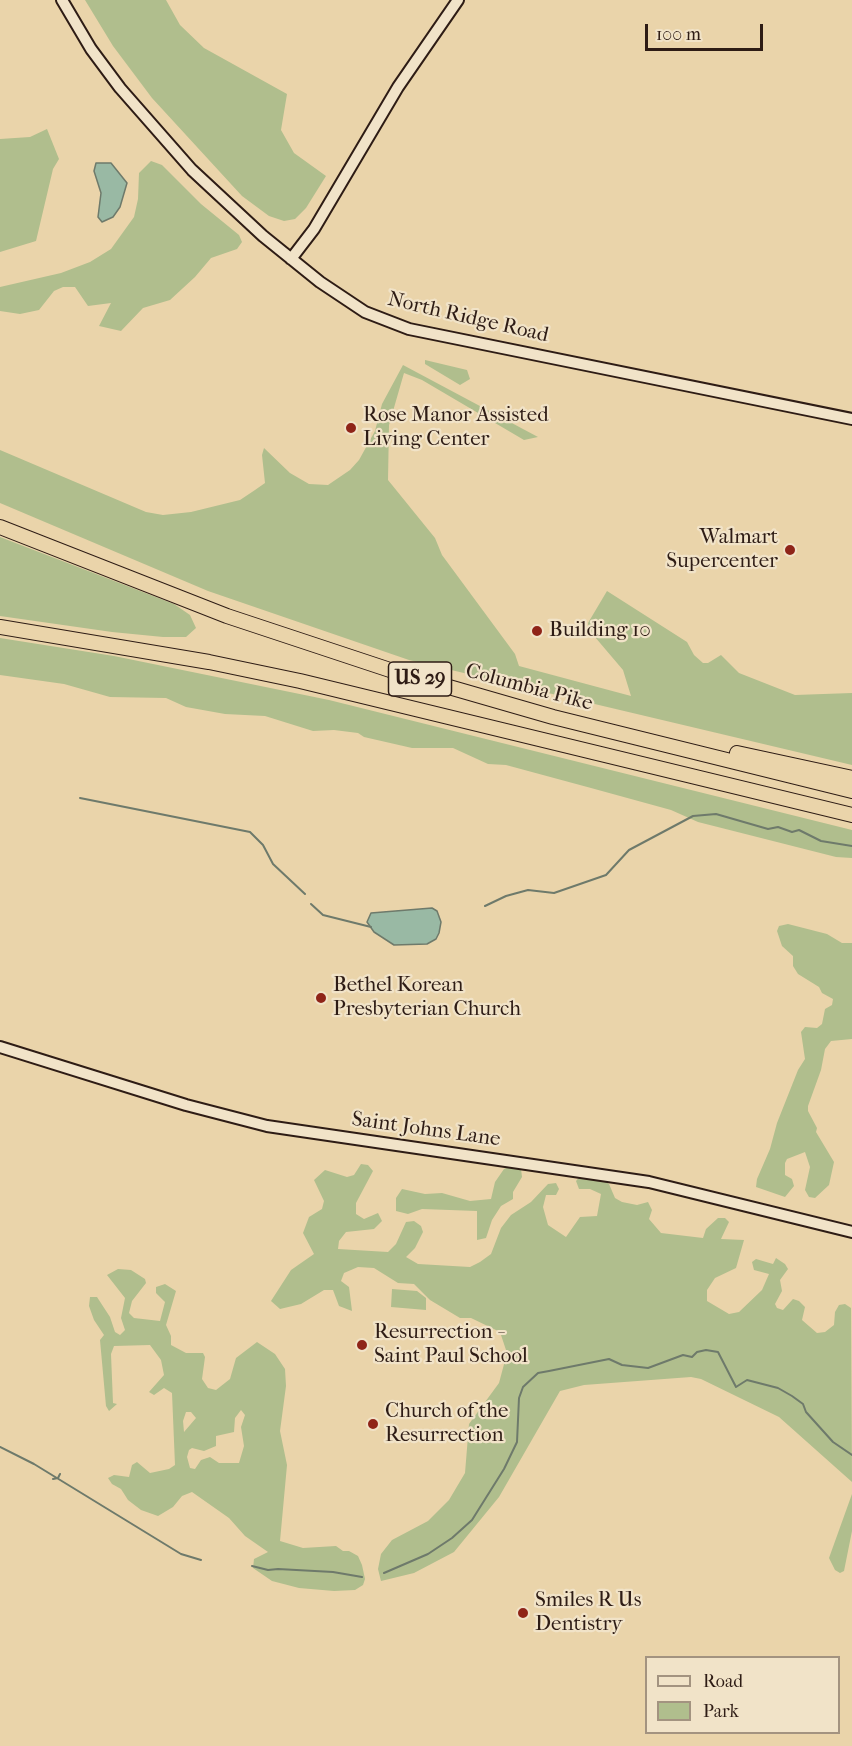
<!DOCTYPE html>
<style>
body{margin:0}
#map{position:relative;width:852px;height:1746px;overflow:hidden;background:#ead4aa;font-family:"IM FELL French Canon",serif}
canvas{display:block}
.legend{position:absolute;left:645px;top:1656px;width:195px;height:78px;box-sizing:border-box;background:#f1e3c8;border:2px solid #a39380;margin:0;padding:8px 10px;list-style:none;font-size:18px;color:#2e1c15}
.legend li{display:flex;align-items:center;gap:12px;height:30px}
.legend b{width:30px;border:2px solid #a39380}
.scale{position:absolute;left:645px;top:24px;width:118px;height:27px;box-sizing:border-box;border:3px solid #2e1c15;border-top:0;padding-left:8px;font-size:18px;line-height:21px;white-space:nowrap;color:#2e1c15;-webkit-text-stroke:4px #f1e3c8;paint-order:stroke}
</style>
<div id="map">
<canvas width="852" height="1746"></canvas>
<ul class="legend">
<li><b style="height:8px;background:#f1e3c8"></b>Road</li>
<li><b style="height:16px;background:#b0be8d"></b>Park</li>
</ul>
<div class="scale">100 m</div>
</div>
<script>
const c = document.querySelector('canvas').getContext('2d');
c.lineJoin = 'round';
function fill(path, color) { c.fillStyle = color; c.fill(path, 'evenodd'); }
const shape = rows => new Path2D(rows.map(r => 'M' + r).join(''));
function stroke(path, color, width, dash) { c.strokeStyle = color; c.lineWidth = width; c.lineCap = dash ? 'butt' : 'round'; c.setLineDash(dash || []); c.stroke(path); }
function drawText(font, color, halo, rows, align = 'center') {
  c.font = font + ' "IM FELL French Canon",serif'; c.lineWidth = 4.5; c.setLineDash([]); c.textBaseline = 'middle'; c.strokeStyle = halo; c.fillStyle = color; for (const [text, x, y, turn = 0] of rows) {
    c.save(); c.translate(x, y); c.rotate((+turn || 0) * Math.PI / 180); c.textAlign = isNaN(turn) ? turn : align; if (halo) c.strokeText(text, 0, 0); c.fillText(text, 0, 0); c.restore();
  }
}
fill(shape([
 [85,0,166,0,180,25,204,48,287,94,281,130,294,153,326,176,306,208,295,219,284,221,269,216,242,196,152,98,113,46],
 [47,129,59,159,53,169,36,241,0,252,0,139,30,137],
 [151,161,162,165,201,204,239,235,242,242,237,249,211,258,195,277,170,300,143,308,121,331,99,326,111,303,88,306,75,287,63,287,54,291,39,310,20,314,0,311,0,287,61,273,90,262,111,249,134,217,138,199,139,173],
 [425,360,467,370,470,379,460,385,425,364],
 [403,365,538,437,524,440,422,380,404,373,389,425,388,480,435,538,442,555,515,654,519,666,631,696,623,670,589,630,588,623,607,591,687,642,694,655,703,663,708,663,721,655,739,673,795,695,852,693,852,765,409,660,208,591,0,503,0,450,146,512,163,515,191,512,240,500,255,490,265,483,262,455,264,448,290,473,309,484,328,485,350,470,359,460,375,431,382,404],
 [0,537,174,604,190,615,196,628,186,637,163,637,112,632,0,616],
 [0,638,114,656,329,700,852,830,852,858,836,857,698,822,671,810,591,788,506,765,488,764,453,748,412,748,364,737,358,733,334,730,313,731,265,716,225,714,186,707,166,698,110,697,64,684,0,675],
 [788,924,827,934,842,943,852,943,852,1039,831,1041,825,1049,821,1070,808,1106,808,1111,817,1128,816,1132,834,1162,829,1185,815,1198,809,1197,805,1190,810,1167,805,1152,787,1159,785,1163,785,1175,792,1179,794,1186,785,1197,756,1187,757,1179,770,1149,777,1123,798,1070,805,1059,801,1032,805,1027,817,1028,822,1024,825,1009,832,1005,833,999,822,993,819,987,798,974,793,966,793,956,782,946,777,931,779,926],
 [361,1164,368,1165,373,1171,356,1203,356,1214,364,1219,378,1213,382,1221,374,1229,346,1232,339,1241,338,1249,388,1252,396,1244,406,1222,414,1221,421,1226,423,1232,415,1248,406,1257,418,1264,470,1267,480,1262,491,1254,501,1228,511,1215,531,1202,548,1184,556,1183,559,1189,556,1195,546,1195,543,1207,548,1225,566,1237,580,1217,597,1216,601,1194,590,1189,579,1189,576,1181,582,1174,602,1179,609,1184,615,1198,622,1202,637,1205,648,1202,652,1210,649,1219,661,1233,703,1238,706,1229,718,1218,725,1218,729,1222,721,1239,744,1240,736,1268,715,1278,707,1290,707,1301,729,1314,739,1312,762,1290,769,1274,754,1270,752,1262,756,1259,773,1264,776,1258,785,1264,788,1269,780,1280,782,1291,775,1304,777,1308,783,1310,793,1299,799,1301,805,1307,802,1320,817,1333,825,1332,834,1325,835,1312,839,1305,845,1304,851,1308,852,1482,779,1417,701,1379,691,1377,584,1385,560,1391,499,1497,454,1552,414,1573,381,1581,378,1569,381,1554,392,1540,428,1521,449,1500,465,1473,469,1424,499,1383,507,1353,500,1332,471,1318,460,1318,430,1300,414,1284,398,1283,374,1268,358,1267,344,1273,341,1281,349,1287,352,1311,339,1306,333,1290,324,1290,301,1304,280,1309,271,1301,291,1270,314,1254,303,1233,309,1217,322,1209,324,1201,314,1180,325,1170,347,1177,354,1175],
 [514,1165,521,1169,522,1177,513,1192,513,1199,501,1206,492,1220,486,1238,477,1240,477,1211,422,1209,408,1214,396,1211,396,1198,402,1189,425,1194,442,1193,470,1201,491,1199,495,1182,504,1169],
 [118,1269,131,1270,145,1279,146,1283,132,1301,129,1313,134,1318,160,1321,165,1302,156,1293,156,1287,165,1284,176,1291,166,1325,171,1336,171,1345,186,1353,203,1353,205,1357,202,1379,208,1388,216,1390,230,1379,236,1358,257,1342,275,1354,285,1369,286,1386,280,1431,287,1465,280,1541,303,1548,336,1546,343,1551,349,1551,358,1556,362,1565,365,1579,363,1585,355,1590,334,1591,299,1588,272,1581,253,1568,254,1559,268,1552,245,1536,229,1518,192,1492,182,1496,173,1507,158,1516,141,1510,128,1500,121,1489,112,1484,108,1478,114,1475,129,1477,132,1465,137,1462,150,1473,169,1469,175,1465,172,1393,164,1388,154,1395,149,1392,164,1375,161,1360,150,1345,114,1346,111,1354,113,1403,117,1404,109,1411,106,1406,100,1340,104,1335,94,1320,89,1306,90,1297,97,1297,110,1317,115,1332,120,1335,125,1330,121,1318,125,1298,107,1275],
 [241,1410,245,1415,241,1427,244,1446,239,1463,219,1463,210,1457,201,1460,195,1469,190,1468,187,1457,189,1450,192,1448,204,1451,216,1446,216,1436,234,1432,235,1418],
 [186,1412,191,1412,196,1418,184,1432,183,1421],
 [392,1289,417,1291,426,1298,426,1310,391,1307],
 [852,1494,852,1531,844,1571,840,1573,835,1570,829,1558]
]), '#b0be8d');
const water = shape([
 [96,163,111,163,127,183,120,207,113,217,102,222,98,217,101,193,94,171,96,163],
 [432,908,437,911,441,922,439,933,436,939,427,944,394,945,374,932,367,922,371,913,432,908]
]);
fill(water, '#99b9a4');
stroke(water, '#6e7a6b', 1.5);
stroke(shape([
 [80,798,250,832,263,845,273,864,305,894],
 [311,904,323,915,371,927],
 [485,906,506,896,528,890,554,893,606,875,629,850,693,816,716,814,768,829,778,827,792,832,799,830,821,841,852,846],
 [0,1447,34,1464,181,1554,201,1560],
 [53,1479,58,1478,60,1474],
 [252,1566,268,1570,278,1569,333,1572,362,1577],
 [384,1573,428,1554,452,1538,472,1520,504,1469,517,1442,519,1398,523,1387,538,1373,549,1371,609,1359,622,1365,648,1368,683,1355,692,1357,697,1352,706,1350,718,1352,736,1387,747,1380,778,1388,792,1396,803,1404,806,1412,833,1442,852,1455]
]), '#6e7a6b', 2);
const secondary = shape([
 [62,0,91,49,120,88,192,170,263,236,320,282,365,312,409,329,852,419],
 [291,259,314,229,398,87,458,0],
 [0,1047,186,1105,267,1126,649,1182,852,1232]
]);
const highway = shape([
 [0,527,227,616,390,670,553,717,852,791],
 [0,627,209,662,300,681,852,815],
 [737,753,852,778]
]);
stroke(secondary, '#2e1c15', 14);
stroke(highway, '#2e1c15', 16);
stroke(secondary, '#f1e3c8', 10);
stroke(highway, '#ead4aa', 14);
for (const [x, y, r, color] of [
 [351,428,6,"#8f2418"],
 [790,550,6,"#8f2418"],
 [537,631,6,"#8f2418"],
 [321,998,6,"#8f2418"],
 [362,1345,6,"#8f2418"],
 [373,1424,6,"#8f2418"],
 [523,1613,6,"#8f2418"]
]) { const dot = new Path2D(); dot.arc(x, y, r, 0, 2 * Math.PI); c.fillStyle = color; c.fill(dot); stroke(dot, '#f1e3c8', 2); }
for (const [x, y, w] of [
 [420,679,63]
]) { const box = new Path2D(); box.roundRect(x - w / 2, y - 17, w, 34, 4.5); c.fillStyle = '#f1e3c8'; c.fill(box); stroke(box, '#2e1c15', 1.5); }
drawText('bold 20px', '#2e1c15', null, [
 ["US 29",420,679]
]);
drawText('21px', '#2e1c15', '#f1e3c8', [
 ["North Ridge Road",468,318,13],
 ["Columbia Pike",529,688,15],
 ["Saint Johns Lane",426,1130,8]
]);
drawText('21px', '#2e1c15', '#f1e3c8', [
 ["Rose Manor Assisted",363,416],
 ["Living Center",363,440],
 ["Walmart",778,538,"right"],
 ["Supercenter",778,562,"right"],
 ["Building 10",549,631],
 ["Bethel Korean",333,986],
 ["Presbyterian Church",333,1010],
 ["Resurrection -",374,1333],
 ["Saint Paul School",374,1357],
 ["Church of the",385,1412],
 ["Resurrection",385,1436],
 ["Smiles R Us",535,1601],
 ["Dentistry",535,1625]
], 'left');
</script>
